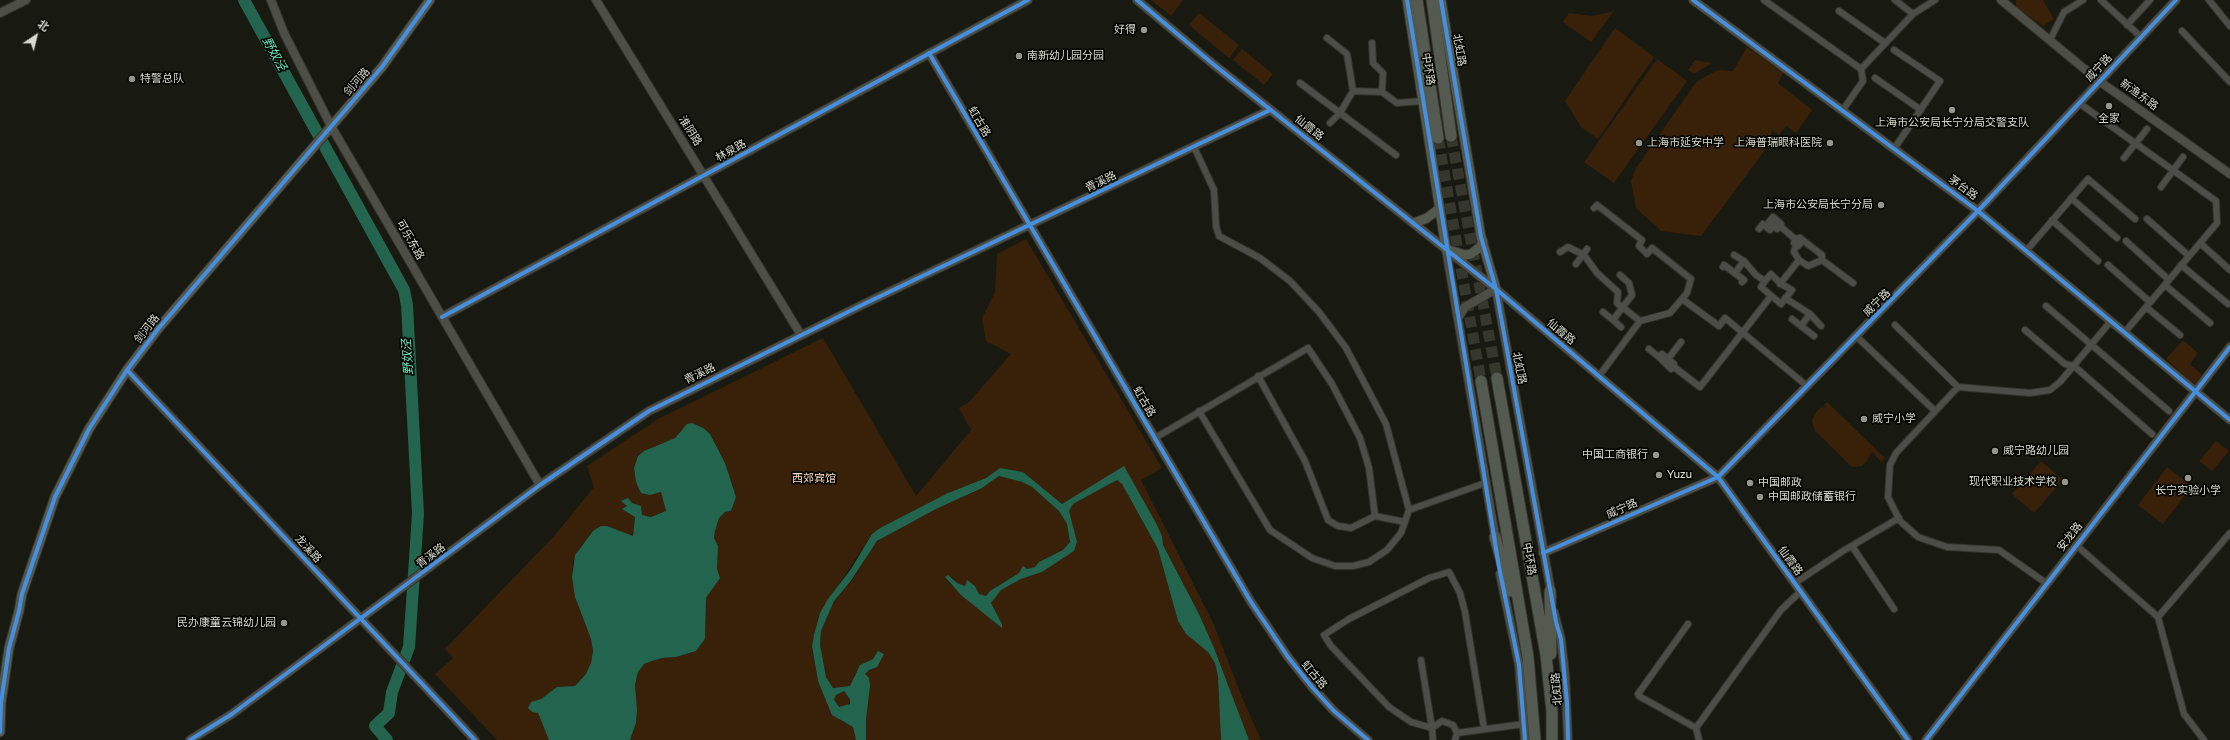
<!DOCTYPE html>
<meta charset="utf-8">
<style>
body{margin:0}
#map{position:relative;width:2230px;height:740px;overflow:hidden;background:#181910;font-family:Rubik,"Noto Sans SC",sans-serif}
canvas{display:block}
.north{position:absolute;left:16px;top:16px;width:40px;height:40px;-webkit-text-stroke:3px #060702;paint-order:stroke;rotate:35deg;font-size:11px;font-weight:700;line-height:16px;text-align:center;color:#d8d9ce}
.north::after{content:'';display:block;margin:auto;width:14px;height:18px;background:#d8d9ce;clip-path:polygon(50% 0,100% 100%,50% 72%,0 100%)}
</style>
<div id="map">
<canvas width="2230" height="740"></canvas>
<div class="north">北</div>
</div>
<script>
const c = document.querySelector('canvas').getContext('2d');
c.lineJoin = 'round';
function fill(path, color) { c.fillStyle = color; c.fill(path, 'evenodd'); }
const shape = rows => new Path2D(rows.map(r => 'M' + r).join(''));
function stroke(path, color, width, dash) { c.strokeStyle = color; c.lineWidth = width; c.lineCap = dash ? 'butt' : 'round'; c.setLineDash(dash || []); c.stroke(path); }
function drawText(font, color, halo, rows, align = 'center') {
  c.font = font + ' Rubik,"Noto Sans SC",sans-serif'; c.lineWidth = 3.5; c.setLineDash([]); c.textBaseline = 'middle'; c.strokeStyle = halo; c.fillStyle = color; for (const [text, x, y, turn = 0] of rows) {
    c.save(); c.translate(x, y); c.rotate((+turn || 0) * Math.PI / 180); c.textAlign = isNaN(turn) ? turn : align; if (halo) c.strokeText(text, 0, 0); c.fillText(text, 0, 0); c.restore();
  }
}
fill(shape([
 [1151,0,1183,0,1171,16],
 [2016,0,2043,0,2054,19,2043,26,2016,7],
 [1614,11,1591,42,1563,22,1569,13,1592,16],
 [1199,13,1239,45,1229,58,1189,25],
 [1615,28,1654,57,1598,139,1581,127,1565,101],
 [1747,47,1783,73,1778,83,1812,110,1796,133,1786,126,1779,135,1772,130,1768,146,1701,236,1661,231,1636,208,1631,181,1636,168,1697,81,1718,70,1733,71],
 [1242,49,1273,74,1264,85,1233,60],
 [1657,59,1687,81,1614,183,1584,162],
 [1695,60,1712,63,1694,74,1688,70],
 [1026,239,1162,468,1141,480,1214,625,1241,695,1261,740,1249,740,1214,648,1199,614,1163,545,1162,536,1156,523,1124,467,1062,504,1023,472,1000,468,986,478,948,493,880,528,872,534,820,613,812,646,818,681,841,721,853,727,856,740,630,740,636,723,637,710,635,685,638,672,644,664,652,661,662,658,676,657,696,651,705,639,706,598,720,578,717,569,718,546,714,538,715,531,719,518,725,512,731,511,736,497,725,463,710,434,682,429,675,438,644,451,638,456,634,468,636,482,650,495,661,492,666,511,651,517,642,515,641,506,622,501,627,506,622,509,635,517,633,537,607,526,593,531,580,547,573,561,572,577,578,606,591,639,593,651,591,663,586,674,575,686,557,687,541,699,538,713,549,740,497,740,435,674,453,658,445,649,556,534,594,487,587,466,658,419,823,338,916,496,971,430,959,408,968,403,1011,354,986,341,982,318,995,292,997,254],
 [2183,340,2198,353,2190,364,2202,375,2194,384,2166,359],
 [1827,402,1885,458,1882,462,1872,452,1867,461,1862,466,1852,467,1815,431,1812,421,1814,415,1820,408,1826,407,1824,405],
 [2216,441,2229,451,2212,471,2199,461],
 [2041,461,2063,480,2034,513,2012,494],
 [2167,467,2192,486,2163,524,2138,505],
 [999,476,1022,482,1032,487,1059,511,1067,524,1070,542,1063,550,1039,562,1035,567,1027,569,1002,583,990,591,986,597,979,594,975,586,967,581,965,586,957,583,952,577,945,577,951,585,1002,628,1002,624,991,603,1001,590,1021,579,1042,572,1074,551,1077,542,1069,511,1073,504,1117,480,1122,484,1158,549,1178,621,1186,634,1208,652,1215,663,1218,677,1221,740,866,740,866,720,870,686,865,674,868,670,877,667,873,659,866,662,854,675,854,681,850,686,833,688,828,682,822,666,820,645,821,631,834,601,851,582,874,545,882,538,936,509,982,488],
 '834 700a8 8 0 1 1 16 0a8 8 0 1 1-16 0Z'
]), '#392109');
fill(shape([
 [692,423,703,428,710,434,725,463,736,497,731,511,725,512,719,518,715,531,714,538,718,546,717,569,720,578,706,598,705,639,696,651,676,657,662,658,652,661,644,664,638,672,635,685,637,710,636,723,630,740,549,740,538,713,532,712,528,708,531,702,541,699,557,687,575,686,586,674,591,663,593,651,591,639,575,597,572,577,575,555,593,531,601,526,607,526,633,536,635,517,622,509,627,506,621,501,628,498,632,503,641,506,642,515,651,517,666,511,661,492,650,495,641,493,636,482,634,468,638,456,644,451,675,438,687,424],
 [1124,466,1156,523,1162,536,1163,545,1199,614,1214,648,1249,740,1221,740,1218,677,1215,663,1208,652,1186,634,1178,621,1158,549,1122,484,1117,480,1073,504,1069,511,1077,542,1074,551,1042,572,1021,579,1001,590,991,603,1002,624,1002,628,961,595,945,577,948,575,957,583,965,586,967,580,975,586,979,594,986,596,990,591,1019,573,1023,566,1027,569,1035,567,1039,562,1063,550,1070,542,1067,524,1059,511,1032,487,1022,482,999,476,982,488,936,509,877,541,850,582,834,601,821,631,820,645,826,677,833,688,850,686,860,665,873,659,878,651,884,654,877,667,869,670,865,674,869,678,870,686,866,720,866,740,856,740,853,727,832,715,818,681,812,646,814,635,820,613,828,599,851,569,872,534,880,528,948,493,986,478,1000,468,1023,472,1062,504],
 [844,691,850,699,850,704,839,707,834,700,836,695]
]), '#23644f');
stroke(shape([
 [244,0,404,290,407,305,418,514,409,647,392,692,389,713,375,726,387,740]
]), '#23644f', 12);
stroke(shape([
 [1451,136,1497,378],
 [1438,138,1481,381]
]), '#35362c', 11, [11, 5.5]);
const street = shape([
 [1764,0,1861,69,1913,14,1935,0],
 [1895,0,1913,14],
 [2101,0,2141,37],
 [2209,0,2230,26],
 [1839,11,1885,43],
 [2127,25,2150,0],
 [2182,31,2230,82],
 [1327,38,1347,54,1353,91,1382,92,1397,103,1423,101],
 [2050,40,2064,12,2083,0],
 [1372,43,1373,63,1383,73,1382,92],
 [1894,50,1940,81,1894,149],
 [1875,78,1921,110],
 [1300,83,1340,113,1353,91],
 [2079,103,2216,201,2217,223,2125,332],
 [1842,111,1863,81,1861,69],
 [1330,123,1340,113,1396,155],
 [1194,147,1214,190,1216,226,1219,236,1260,258,1290,281,1319,312,1346,348,1386,424,1409,510,1401,533,1387,550,1369,562,1353,566,1335,566,1312,558,1270,530,1199,411],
 [2124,158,2147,129],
 [2161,187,2183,157],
 [2071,198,2117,238],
 [1594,208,1597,205,1642,240,1639,246,1647,254,1652,248,1691,279,1687,293,1670,313,1640,321],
 [2147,219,2189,256],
 [2052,220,2098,261],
 [1780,226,1795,239,1794,243,1798,246,1801,243,1800,238,1795,239],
 [1759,229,1763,224,1770,230,1774,226,1769,222,1773,217,1781,224,1777,229,1774,226],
 [2126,241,2169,280],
 [2200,243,2230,270],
 [1796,244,1794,252,1799,260,1808,266,1822,260,1822,255,1800,238],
 [2026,251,2088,179,2135,219],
 [1560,252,1568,247,1584,255,1597,273,1618,292,1617,303,1640,321,1599,376],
 [1734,255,1744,261,1756,275,1765,281,1771,274,1781,284,1792,290,1781,304,1761,287,1765,281],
 [1822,260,1853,283],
 [1576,264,1587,249],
 [2108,265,2150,302],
 [2181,265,2228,304],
 [1723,267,1724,265,1744,280,1742,282],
 [1735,273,1744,261],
 [1780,284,1799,260],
 [2165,285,2210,323],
 [1785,298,1810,314,1821,326],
 [1682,299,1719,326,1725,318,1807,386],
 [2046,306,2169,411],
 [2146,307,2180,335],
 [1603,312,1613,320,1632,295,1629,283,1620,275],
 [1792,319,1801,326,1810,314],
 [1613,320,1621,327],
 [1895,325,1958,387],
 [1801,326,1814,336],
 [2025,330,2065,364,2074,366,2152,434],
 [1856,336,1935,411],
 [1649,349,1660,358],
 [1668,359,1681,342],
 [1674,367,1674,364,1662,354,1660,358,1671,369,1674,367,1700,387,1771,296],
 [1258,376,1305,461,1328,520,1338,526,1351,528,1375,516,1405,522],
 [1155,438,1308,348,1332,384,1360,438,1369,468,1375,516],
 [1409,510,1485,483],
 [2076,545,2158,617,2184,714,2204,740],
 [1852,546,1894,609],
 [1795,583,1843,551,1899,518],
 [2046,583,1999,550,1947,547,1918,537,1900,521,1888,497,1890,465,1896,453,1958,387,2030,393,2050,390,2060,382,2111,321],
 [2158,617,2230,533],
 [1688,624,1638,694,1639,696,1696,728],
 [1421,660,1432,728,1411,722,1389,707,1331,646,1324,635,1349,619,1429,578,1449,572,1460,593,1465,612,1484,728],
 [1457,733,1524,724],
 [1433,740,1432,728,1442,721,1453,725,1457,733,1455,740],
 [1699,740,1696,728,1781,610,1801,591]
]);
const secondary = shape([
 [271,0,284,33,331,126,540,485],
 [596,0,801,335],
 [1137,0,1213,64,1496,289,1718,477,1908,740],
 [1693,0,1978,211,2230,420],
 [2001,0,2099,81,2230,174],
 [0,13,26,0],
 [929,53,1251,602,1288,657,1312,687,1334,711,1368,740],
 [1446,249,1496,542],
 [442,317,1028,0],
 [1458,318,1465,307,1496,289,1552,597],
 [127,370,475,740],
 [1543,553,1718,477,1978,211,2176,0],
 [1500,574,1519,665,1525,740],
 [1554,612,1561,639,1565,674,1568,740],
 [190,740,232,714,540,485,649,411,866,303,1270,110],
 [1926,740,2230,347]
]);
const primary = shape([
 [1407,0,1446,249,1465,255,1471,254,1480,247,1483,242,1481,237],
 [1441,0,1481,237,1496,289],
 [1414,223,1427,218,1440,208],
 [0,732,1,703,9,648,19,611,22,594,55,497,89,429,127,370,158,329,382,67,430,0]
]);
const highway = shape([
 [1417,0,1438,138],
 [1432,0,1451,136],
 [1497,378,1546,655,1552,712,1552,740],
 [1481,381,1528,657,1535,740],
 [1495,537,1510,591],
 [1550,591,1551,654]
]);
stroke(street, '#32332c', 8);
stroke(secondary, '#32332c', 10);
stroke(primary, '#32332c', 11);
stroke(highway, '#32332c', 13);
stroke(street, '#4c4d46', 6);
stroke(secondary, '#4d4f46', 8);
stroke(primary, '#54594f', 9);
stroke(highway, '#545a4f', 11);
stroke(shape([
 [1137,0,1213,64,1496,289,1718,477,1908,740],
 [1407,0,1499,567,1519,665,1525,740],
 [1441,0,1481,237,1496,289,1556,622,1561,639,1567,703,1568,740],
 [1693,0,1978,211,2230,420],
 [929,53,1251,602,1288,657,1312,687,1334,711,1368,740],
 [442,317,1028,0],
 [127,370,475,740],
 [1543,553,1718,477,1978,211,2176,0],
 [0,732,1,703,9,648,19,611,22,594,55,497,89,429,127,370,158,329,382,67,430,0],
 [190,740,232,714,540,485,649,411,866,303,1270,110],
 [1926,740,2230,347]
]), '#468fdf', 4);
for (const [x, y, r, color] of [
 [1144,30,4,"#95968c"],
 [1019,56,4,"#95968c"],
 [132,79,4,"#95968c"],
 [2109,106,4,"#95968c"],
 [1952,110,4,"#95968c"],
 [1639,143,4,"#95968c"],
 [1830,143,4,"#95968c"],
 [1881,205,4,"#95968c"],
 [1864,419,4,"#95968c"],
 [1995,451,4,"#95968c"],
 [1656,455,4,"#95968c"],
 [1659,475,4,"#95968c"],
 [2188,478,4,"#95968c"],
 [2065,482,4,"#95968c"],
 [1750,483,4,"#95968c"],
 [1760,497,4,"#95968c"],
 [284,623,4,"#95968c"]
]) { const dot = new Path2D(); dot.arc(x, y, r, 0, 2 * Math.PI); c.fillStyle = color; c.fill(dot); stroke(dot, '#060702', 1.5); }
drawText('11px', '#d8d9ce', '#060702', [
 ["好得",1136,30,"right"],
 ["南新幼儿园分园",1027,56],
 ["特警总队",140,79],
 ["全家",2109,119,"center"],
 ["上海市公安局长宁分局交警支队",1952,123,"center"],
 ["上海市延安中学",1647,143],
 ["上海普瑞眼科医院",1822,143,"right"],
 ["上海市公安局长宁分局",1873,205,"right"],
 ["威宁小学",1872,419],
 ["威宁路幼儿园",2003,451],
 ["中国工商银行",1648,455,"right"],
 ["Yuzu",1667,475],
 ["现代职业技术学校",2057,482,"right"],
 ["中国邮政",1758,483],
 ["长宁实验小学",2188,491,"center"],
 ["中国邮政储蓄银行",1768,497],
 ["民办康童云锦幼儿园",276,623,"right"]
], 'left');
drawText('11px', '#d8d9ce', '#060702', [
 ["北虹路",1459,50,80],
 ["威宁路",2099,68,-47],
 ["中环路",1428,69,81],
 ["剑河路",357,82,-49],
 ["新渔东路",2139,95,36],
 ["虹古路",979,122,60],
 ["仙霞路",1309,128,38],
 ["淮阴路",690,131,58],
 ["林泉路",731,151,-29],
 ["青溪路",1101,182,-26],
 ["茅台路",1963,188,36],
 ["可乐东路",410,240,60],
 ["威宁路",1877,303,-45],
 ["剑河路",147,329,-52],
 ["仙霞路",1561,332,40],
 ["北虹路",1519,368,79],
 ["青溪路",700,374,-26],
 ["虹古路",1144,402,60],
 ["威宁路",1622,509,-24],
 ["安龙路",2070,537,-52],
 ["龙溪路",308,549,47],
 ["青溪路",431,556,-37],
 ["中环路",1529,559,80],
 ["仙霞路",1790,561,54],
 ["虹古路",1314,675,50],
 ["北虹路",1557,689,-95]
]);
drawText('11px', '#fedbc1', '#060702', [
 ["西郊宾馆",814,479]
]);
drawText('italic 12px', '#6aeabf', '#060702', [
 ["野奴泾",274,54,61],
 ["野奴泾",408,357,-94]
]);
</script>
